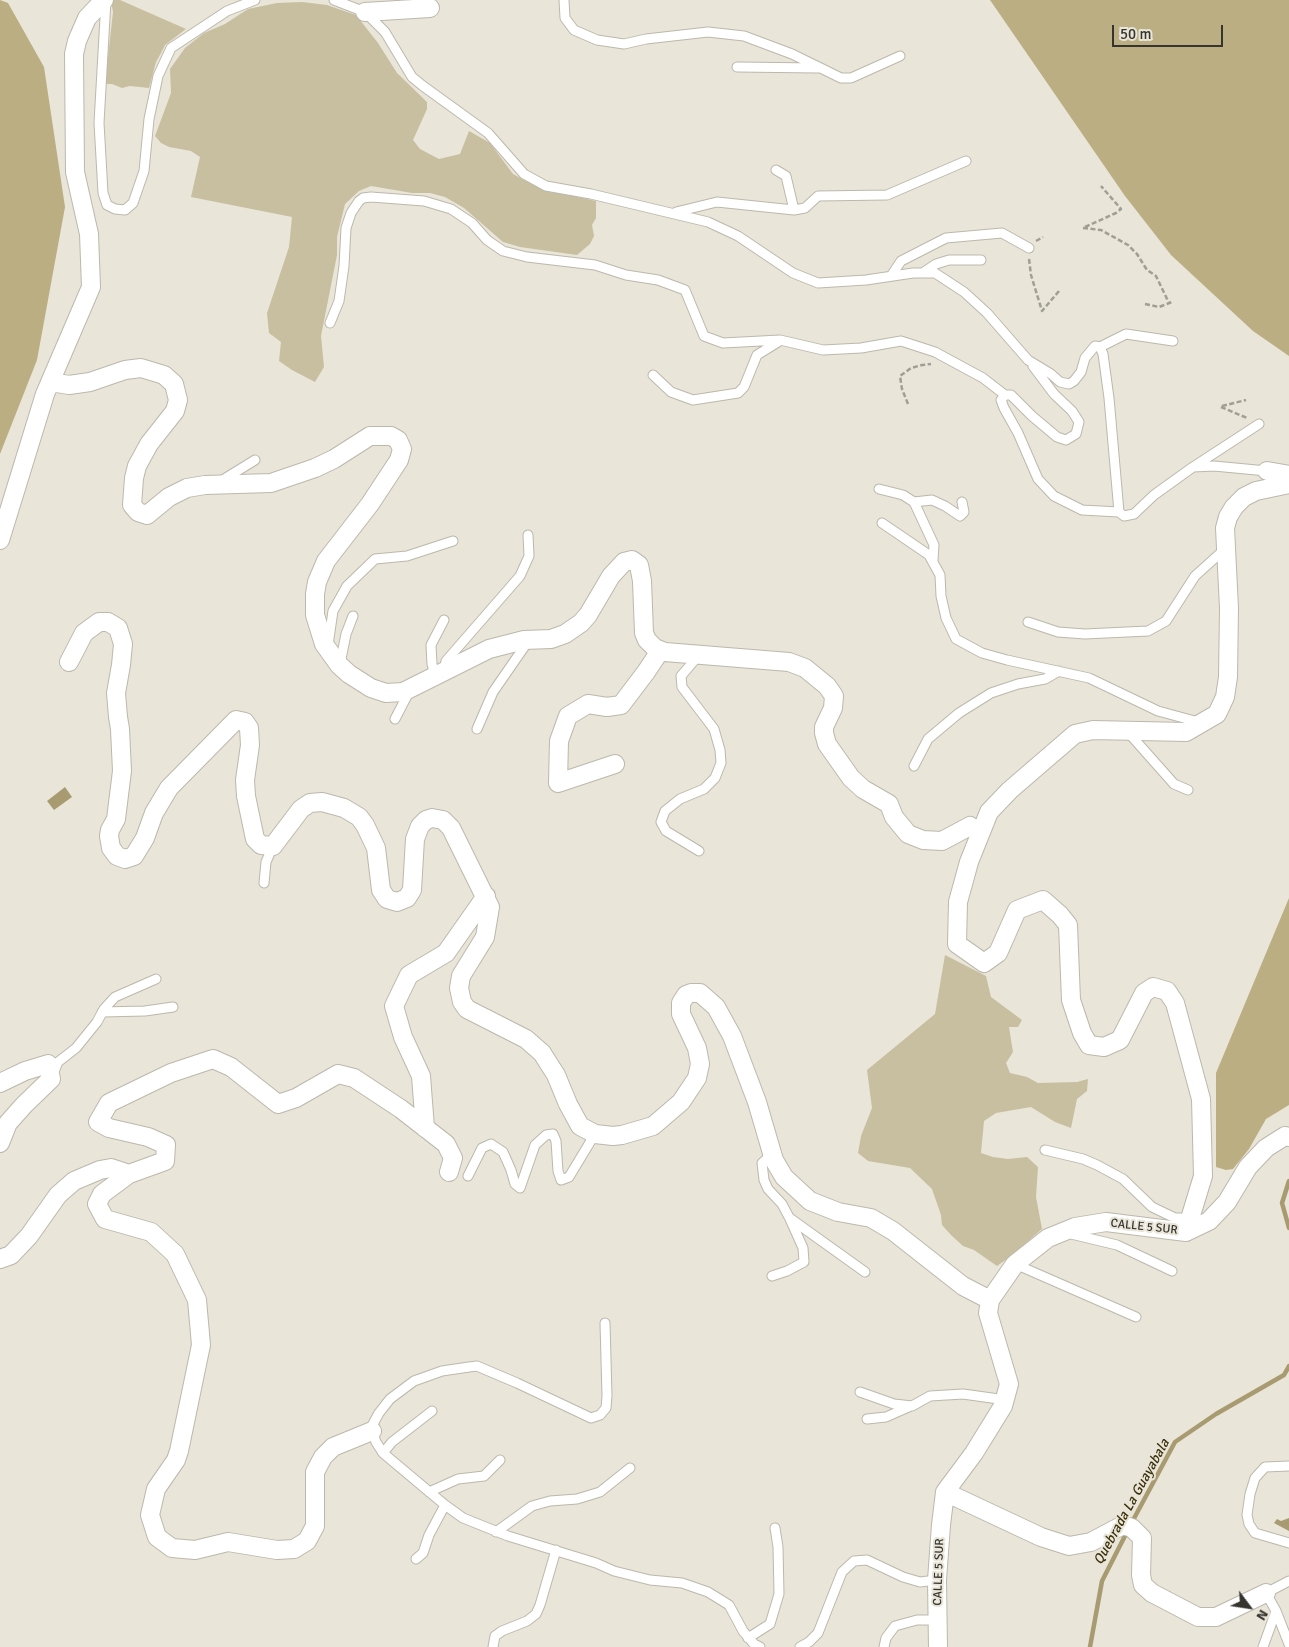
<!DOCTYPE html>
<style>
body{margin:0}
#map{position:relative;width:1289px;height:1647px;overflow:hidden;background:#e9e5d8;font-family:Signika,sans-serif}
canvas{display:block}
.north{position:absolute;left:1224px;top:1582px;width:50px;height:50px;-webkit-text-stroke:4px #e9e5d8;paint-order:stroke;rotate:121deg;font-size:14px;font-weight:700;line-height:20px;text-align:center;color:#35342f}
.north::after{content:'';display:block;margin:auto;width:18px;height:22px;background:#35342f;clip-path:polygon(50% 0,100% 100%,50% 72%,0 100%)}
.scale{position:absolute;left:1112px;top:25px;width:111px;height:22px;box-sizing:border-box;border:2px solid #35342f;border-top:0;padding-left:6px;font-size:15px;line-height:18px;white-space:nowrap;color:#35342f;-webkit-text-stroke:4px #e9e5d8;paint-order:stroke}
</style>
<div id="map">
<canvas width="1289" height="1647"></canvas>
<div class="north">N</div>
<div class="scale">50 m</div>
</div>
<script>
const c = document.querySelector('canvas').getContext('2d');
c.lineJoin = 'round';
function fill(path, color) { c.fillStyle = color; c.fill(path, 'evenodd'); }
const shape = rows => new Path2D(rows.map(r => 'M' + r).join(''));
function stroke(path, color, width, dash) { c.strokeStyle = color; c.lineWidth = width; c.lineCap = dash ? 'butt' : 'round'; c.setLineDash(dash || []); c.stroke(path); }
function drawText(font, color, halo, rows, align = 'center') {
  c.font = font + ' Signika,sans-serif'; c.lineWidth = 4; c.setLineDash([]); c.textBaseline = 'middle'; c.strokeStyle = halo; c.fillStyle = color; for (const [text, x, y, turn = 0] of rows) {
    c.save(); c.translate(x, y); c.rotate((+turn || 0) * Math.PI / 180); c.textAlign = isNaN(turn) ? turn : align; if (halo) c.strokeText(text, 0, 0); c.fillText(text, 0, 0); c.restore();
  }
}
fill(shape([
 [111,0,120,0,186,29,165,45,161,53,156,62,149,88,130,86,122,88,112,84,105,84,113,12],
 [302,2,327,5,356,15,378,43,397,73,427,102,427,109,413,140,420,149,439,159,460,154,469,131,490,143,513,174,526,181,542,189,596,201,596,218,592,225,594,236,590,244,577,255,520,247,503,242,464,208,445,197,430,193,412,193,371,186,359,191,345,204,337,237,337,255,321,336,324,367,315,382,292,370,279,361,281,342,269,333,267,313,289,247,292,217,191,197,200,157,191,151,169,147,161,143,155,136,171,93,170,69,185,48,204,33,225,24,248,9,277,3],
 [945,955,986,976,991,997,1022,1020,1018,1027,1009,1027,1013,1052,1006,1063,1010,1073,1027,1077,1038,1083,1077,1082,1088,1079,1087,1091,1077,1099,1071,1128,1055,1122,1031,1107,996,1113,984,1121,981,1153,993,1157,1008,1159,1027,1157,1038,1167,1036,1197,1042,1229,1011,1256,997,1266,974,1250,963,1246,951,1235,942,1225,941,1215,932,1189,910,1168,868,1161,858,1153,861,1136,872,1108,867,1070,935,1014]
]), '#c8bfa0');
fill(shape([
 [0,0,8,3,44,67,65,207,37,360,0,454],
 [990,0,1289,0,1289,356,1253,331,1171,255,1125,196],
 [1289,898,1289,1105,1266,1119,1249,1149,1233,1169,1226,1170,1216,1167,1216,1073]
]), '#bbae83');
fill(shape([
 [65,787,72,797,54,810,47,801],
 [1289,1518,1289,1531,1274,1523,1277,1519,1281,1521]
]), '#a89b71');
stroke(shape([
 [1289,1181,1282,1203,1289,1228],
 [1131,1524,1175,1442,1216,1414,1284,1375,1289,1366],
 [1090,1647,1102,1581,1128,1530]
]), '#a89b71', 4.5);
const service = shape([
 [106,0,99,123,103,193,107,205,115,209,125,210,133,203,144,171,149,119,158,76,171,48,227,11,255,0],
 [334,0,365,12,385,32,412,77,423,86,488,133,524,174,546,186,591,194,708,222,738,236,793,273,818,283,866,280,913,273,935,273,964,292,987,313,1028,360,1051,374,1060,382,1069,384,1074,381,1081,372,1085,358,1095,346,1100,347,1103,354,1109,398,1119,512,1124,516,1134,514,1154,495,1193,467,1214,466,1267,471],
 [564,0,565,18,574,30,597,40,624,44,646,39,708,32,744,36,792,54,841,78,851,78,900,56],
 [737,67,818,68],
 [794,210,805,208,818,196,887,195,966,161],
 [676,212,717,202,794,210,786,176,776,170],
 [924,272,936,264,949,260,981,260],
 [891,276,901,261,946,238,1002,233,1029,248],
 [330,323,339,301,344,266,346,228,351,213,359,201,363,198,371,197,424,201,451,209,472,223,487,240,503,251,527,257,595,265,626,275,658,280,685,290,704,336,723,343,780,340,823,350,861,348,901,341,935,352,983,378,1005,395],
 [1100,347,1126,334,1173,341],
 [1033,366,1054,394,1072,411,1079,422,1076,434,1066,440,1057,437,1032,416,1011,395,1005,395,1001,400,1004,408,1018,433,1038,479,1054,496,1082,510,1119,512],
 [653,375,671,392,693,400,738,393,744,387,757,355,778,342],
 [1193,467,1259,424],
 [221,481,255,460],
 [879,489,903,495,914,502,934,545,933,560],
 [914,502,932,500,945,506,960,516,964,512,962,502],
 [882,523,929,555,940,575,941,596,946,618,956,639,982,653,1007,660,1089,678,1158,711,1202,723],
 [1028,622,1058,632,1085,634,1148,631,1166,621,1195,576,1226,548],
 [328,645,333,611,347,586,375,559,407,556,453,541],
 [699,655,681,676,682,687,714,729,720,750,721,763,715,778,704,789,680,799,665,811,661,822,666,831,699,851],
 [340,664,346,634,353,616],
 [444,672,446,661,520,576,529,556,528,535],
 [435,676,432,664,431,645,444,620],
 [395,719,409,692],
 [477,729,493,692,529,640],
 [1127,731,1174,784,1188,790],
 [914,766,928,739,959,713,991,693,1018,684,1045,679,1059,671],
 [264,883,266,862,273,846],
 [102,1012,145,1011,173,1007],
 [53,1074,58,1062,76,1048,97,1022,104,1009,115,997,156,979],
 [1045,1150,1083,1159,1097,1165,1123,1179,1152,1207,1175,1218,1190,1218],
 [772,1154,762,1163,764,1180,768,1189,782,1204,790,1219,803,1248,804,1262,787,1271,772,1276],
 [468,1176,482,1148,491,1144,503,1152,511,1170,515,1184,520,1188,535,1145,546,1135,553,1134,556,1141,558,1171,561,1180,569,1177,595,1134],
 [791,1219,865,1272],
 [1067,1233,1117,1245,1172,1271],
 [1015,1264,1136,1317],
 [605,1323,607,1396,606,1408,600,1415,591,1418,517,1383,477,1366,469,1367,442,1371,414,1381,390,1399,379,1413,373,1424,372,1431,376,1442,383,1453,445,1505,463,1518,508,1536,596,1563,614,1571,650,1580,682,1583,708,1592,729,1605,743,1631,754,1644,760,1647],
 [860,1392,894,1404,912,1406,930,1396,963,1394,1006,1400],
 [867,1419,886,1417,911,1406],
 [383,1453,392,1442,432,1411],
 [1289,1466,1265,1467,1255,1478,1250,1494,1247,1515,1249,1524,1255,1533,1289,1543],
 [429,1492,458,1479,484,1476,500,1460],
 [496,1532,532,1506,550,1501,577,1499,600,1492,630,1468],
 [416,1559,423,1553,429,1535,445,1505],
 [1289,1581,1266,1593,1276,1611,1289,1644],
 [748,1638,770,1624,779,1594,778,1547,775,1528],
 [493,1647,495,1636,502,1631,527,1621,536,1614,540,1605,556,1550],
 [800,1647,809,1642,818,1633,842,1572,854,1561,867,1560,903,1577,920,1582,937,1580],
 [884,1647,886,1638,895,1626,917,1620,938,1620],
 [1263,1647,1276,1611]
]);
const minor = shape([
 [365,12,430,8],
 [51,382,69,385,90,382,125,370,141,368,164,375,174,384,178,400,175,411,149,444,137,466,134,478,132,505,138,512,147,515,169,497,187,488,205,485,271,483,315,468,334,459,370,436,391,436,398,440,402,449,399,460,370,504,326,561,317,582,315,594,315,615,324,644,339,665,349,674,371,688,386,693,403,692,489,649,524,640,551,639,565,634,581,623,588,615,611,576,624,562,632,560,639,565,642,581,644,633,647,640,655,648,665,652,789,662,805,668,827,686,834,696,833,708,824,727,824,733,827,744,851,778,863,789,889,804,894,817,908,834,923,840,942,841,970,826,979,833],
 [1267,471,1289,475],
 [0,540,45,394,91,287,89,234,75,172,74,54,77,41,87,18,104,0],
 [69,662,84,633,99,622,108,622,118,628,123,644,121,665,116,693,118,717,120,729,122,771,116,819,110,830,109,836,111,848,117,856,125,859,134,856,145,838,154,813,169,788,236,720,245,722,249,728,250,745,245,780,246,796,255,839,261,845,273,846,301,809,310,803,322,802,344,808,359,817,365,825,376,848,381,890,387,899,397,902,407,898,412,890,415,839,420,826,426,820,432,818,443,820,451,828,490,907,485,937,461,976,459,988,462,1002,467,1009,526,1039,542,1053,556,1075,568,1104,580,1126,595,1134,613,1136,622,1135,653,1126,681,1102,697,1078,700,1064,697,1048,681,1014,681,1003,686,995,691,993,700,993,716,1007,732,1036,757,1102,774,1160,784,1177,810,1201,838,1212,871,1218,893,1231,963,1286,990,1300],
 [615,764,558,783,559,741,568,716,588,704,607,707,621,705,646,672,660,651],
 [0,1083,25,1071,48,1064,51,1079,24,1105,8,1123,0,1143],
 [425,1128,421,1076,403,1037,394,1006,409,975,446,953,486,896],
 [129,1174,165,1161,166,1145,148,1137,109,1128,98,1122,109,1103,171,1073,213,1059,231,1067,278,1104,296,1098,338,1074,354,1078,401,1109,446,1144,453,1158,449,1172],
 [1186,1232,1209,1221,1227,1202,1248,1167,1266,1148,1285,1136,1289,1137],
 [0,1259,11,1255,29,1236,58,1195,74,1181,100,1170,111,1168,129,1174,102,1194,97,1204,105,1219,151,1232,175,1254,197,1300,201,1345,179,1451,176,1460,156,1489,150,1515,157,1537,172,1548,195,1550,228,1542,277,1550,294,1549,307,1541,315,1526,315,1472,323,1457,333,1447,372,1431],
 [945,1492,1041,1537,1069,1546,1091,1542,1123,1525,1132,1528,1142,1538,1141,1575,1143,1585,1152,1593,1198,1617,1216,1617,1266,1593],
 [938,1647,937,1580,941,1525,945,1492,974,1453,1003,1406,1009,1384,988,1313,990,1300,1015,1264,1048,1238,1075,1227,1106,1222,1186,1232,1203,1176,1201,1099,1175,1003,1167,991,1153,987,1144,993,1120,1040,1104,1047,1089,1045,1082,1033,1071,1000,1068,925,1060,915,1043,900,1017,910,998,953,984,963,957,944,958,902,969,862,989,812,1010,790,1075,734,1093,730,1186,732,1217,714,1225,697,1228,677,1229,608,1225,528,1228,517,1234,507,1244,497,1256,491,1289,484]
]);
stroke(service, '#bcb8ac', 11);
stroke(minor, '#bcb8ac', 20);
stroke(shape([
 [1085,227,1116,213,1121,209,1101,186],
 [1083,228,1101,230,1128,245,1137,254,1147,270,1156,276,1169,303],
 [1036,241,1043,237],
 [1029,259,1031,275,1042,311,1059,291],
 [1145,304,1159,307,1172,302],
 [908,404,902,389,900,376,911,368,922,365,931,364],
 [1222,406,1246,400],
 [1221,407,1247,418]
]), '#a19e94', 2.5, [5, 2.5]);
stroke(service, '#fff', 9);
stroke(minor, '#fff', 18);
drawText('12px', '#35342f', '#e9e5d8', [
 ["CALLE 5 SUR",1144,1227,6],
 ["CALLE 5 SUR",939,1572,-88]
]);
drawText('italic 14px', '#3a300b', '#e9e5d8', [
 ["Quebrada La Guayabala",1132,1502,-61]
]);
</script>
